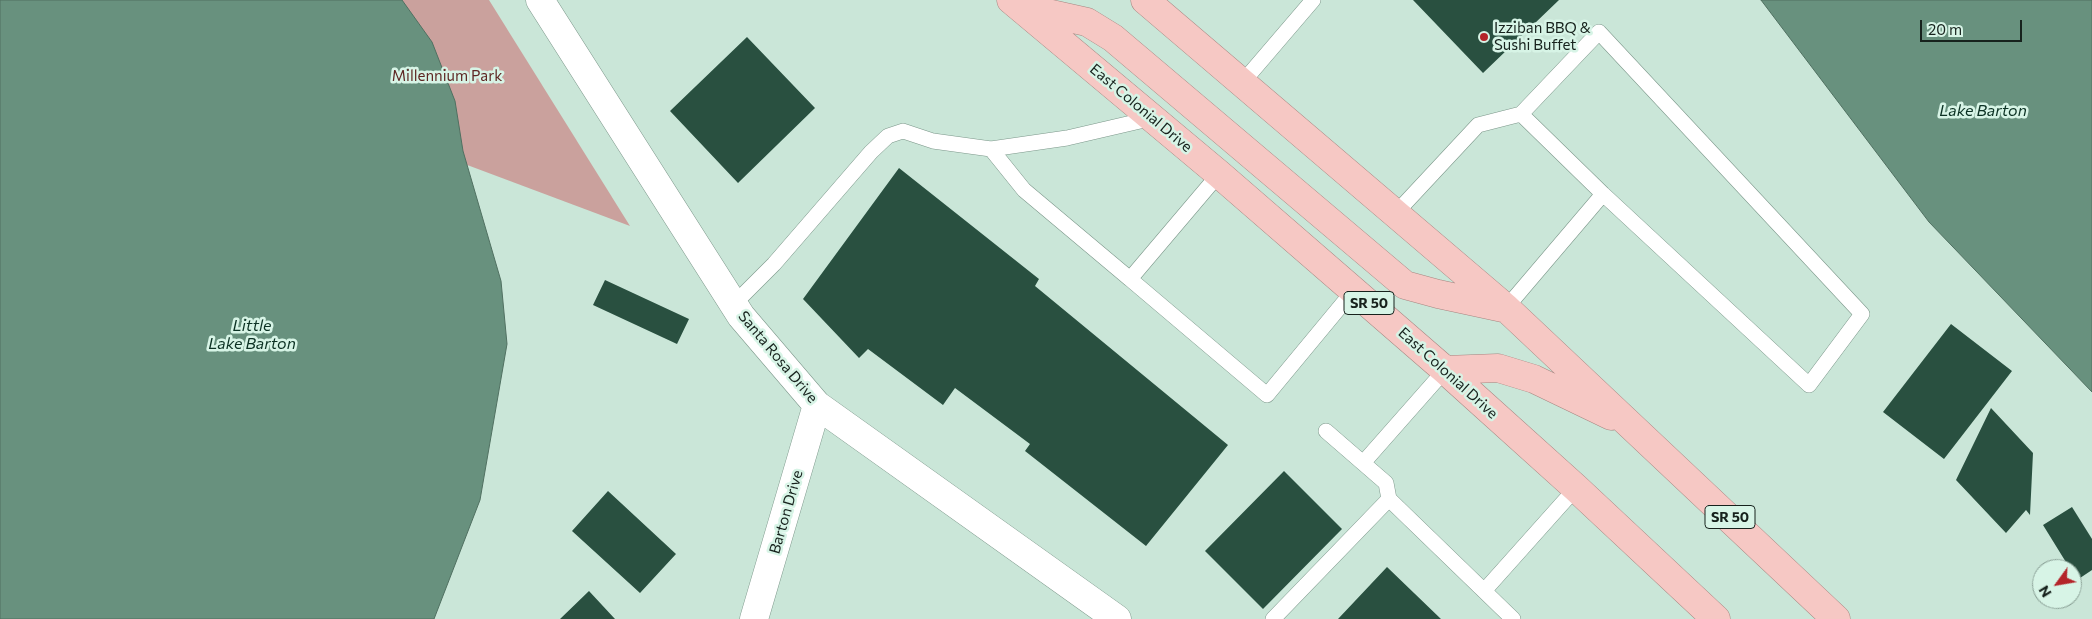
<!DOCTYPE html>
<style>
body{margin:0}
#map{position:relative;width:2092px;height:619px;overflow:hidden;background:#cae6d8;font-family:Commissioner,sans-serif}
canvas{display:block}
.north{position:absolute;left:2032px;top:559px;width:50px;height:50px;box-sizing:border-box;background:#d7f4e6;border:1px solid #8aa096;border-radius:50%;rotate:238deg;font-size:14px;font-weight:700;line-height:20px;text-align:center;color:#17221d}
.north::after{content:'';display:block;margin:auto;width:18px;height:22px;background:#b42429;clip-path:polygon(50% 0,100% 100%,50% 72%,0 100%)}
.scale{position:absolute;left:1920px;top:20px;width:102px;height:22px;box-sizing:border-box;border:2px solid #17221d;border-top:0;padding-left:6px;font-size:15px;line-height:18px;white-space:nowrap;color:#17221d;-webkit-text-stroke:4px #d7f4e6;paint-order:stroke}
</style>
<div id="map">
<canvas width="2092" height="619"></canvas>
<div class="north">N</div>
<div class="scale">20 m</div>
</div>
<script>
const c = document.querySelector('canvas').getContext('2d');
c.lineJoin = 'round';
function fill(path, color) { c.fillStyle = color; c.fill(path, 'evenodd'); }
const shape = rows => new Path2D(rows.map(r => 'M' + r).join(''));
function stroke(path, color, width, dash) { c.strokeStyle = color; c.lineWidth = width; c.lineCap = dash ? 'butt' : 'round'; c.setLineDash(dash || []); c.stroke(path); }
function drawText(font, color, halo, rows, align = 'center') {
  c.font = font + ' Commissioner,sans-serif'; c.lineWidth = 5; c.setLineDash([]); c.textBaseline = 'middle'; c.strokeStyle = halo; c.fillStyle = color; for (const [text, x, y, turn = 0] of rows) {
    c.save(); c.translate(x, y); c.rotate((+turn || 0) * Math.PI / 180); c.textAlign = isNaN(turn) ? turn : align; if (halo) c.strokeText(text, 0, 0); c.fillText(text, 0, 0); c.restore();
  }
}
fill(shape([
 [27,0,489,0,630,226]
]), '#caa19d');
const water = shape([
 [0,0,402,0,432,42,455,101,463,151,501,281,507,344,480,500,434,619,0,619,0,0],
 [1761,0,2092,0,2092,392,1929,222,1761,0]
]);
fill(water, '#68917e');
stroke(water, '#507061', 1);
fill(shape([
 [1413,0,1559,0,1483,73],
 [747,37,815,108,738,183,670,111],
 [899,168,1039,279,1035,286,1228,445,1146,546,1025,451,1030,444,955,388,943,405,868,349,859,358,803,299],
 [605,280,689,319,677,344,593,305],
 [1951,324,2012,371,1944,459,1883,412],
 [1991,408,2033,453,2030,515,2026,510,2006,533,1956,480],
 [1284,471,1342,529,1263,609,1205,551],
 [608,491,676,554,640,593,572,531],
 [2072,507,2092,539,2092,570,2077,580,2043,525],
 [1387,567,1441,619,1338,619],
 [589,591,615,619,560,619]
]), '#295040');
const service = shape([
 [1242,83,1313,0],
 [991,149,1024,190,1130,279],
 [1219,174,1130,279,1267,395,1354,290],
 [1395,214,1478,125,1521,114,1599,32,1862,314,1809,385,1603,194,1521,114],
 [734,304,774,264,871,152,888,136,903,131,933,141,991,149,1067,138,1153,118],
 [1506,308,1603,194],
 [1363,463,1445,370],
 [1389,499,1513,619],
 [1484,591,1576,488],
 [1273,619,1389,499,1386,483,1326,431]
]);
const minor = shape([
 [540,0,741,316,817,405,1117,619],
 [754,619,817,405]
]);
const trunk = shape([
 [1011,0,1219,174,1445,370,1576,488,1716,619],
 [1145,0,1506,308,1836,619],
 [1025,8,1087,22,1113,38,1405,285,1438,294,1503,308],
 [1445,370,1498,368,1534,379,1611,416]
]);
stroke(service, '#7c978a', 16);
stroke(minor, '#7c978a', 29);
stroke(trunk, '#a68580', 29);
stroke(service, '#fff', 15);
stroke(minor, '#fff', 28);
stroke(trunk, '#f6c8c4', 28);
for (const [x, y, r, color] of [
 [1484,37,5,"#b42429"]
]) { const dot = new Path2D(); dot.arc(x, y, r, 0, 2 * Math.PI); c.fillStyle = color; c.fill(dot); stroke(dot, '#d7f4e6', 2); }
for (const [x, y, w] of [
 [1369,303,50],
 [1730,517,50]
]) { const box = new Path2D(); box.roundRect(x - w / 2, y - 11.5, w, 23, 4); c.fillStyle = '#d7f4e6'; c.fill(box); stroke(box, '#17221d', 1); }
drawText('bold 14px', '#17221d', null, [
 ["SR 50",1369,303],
 ["SR 50",1730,517]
]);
drawText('15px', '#17221d', '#d7f4e6', [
 ["Izziban BBQ &",1494,28],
 ["Sushi Buffet",1494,45]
], 'left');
drawText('15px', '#5e2623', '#d7f4e6', [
 ["Millennium Park",447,76]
]);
drawText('15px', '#17221d', '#d7f4e6', [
 ["East Colonial Drive",1141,108,40],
 ["Santa Rosa Drive",778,357,50],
 ["East Colonial Drive",1448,373,42],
 ["Barton Drive",786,512,-74]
]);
drawText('italic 16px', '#0c3224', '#d7f4e6', [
 ["Lake Barton",1983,111],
 ["Little",252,326],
 ["Lake Barton",252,344]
]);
</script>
